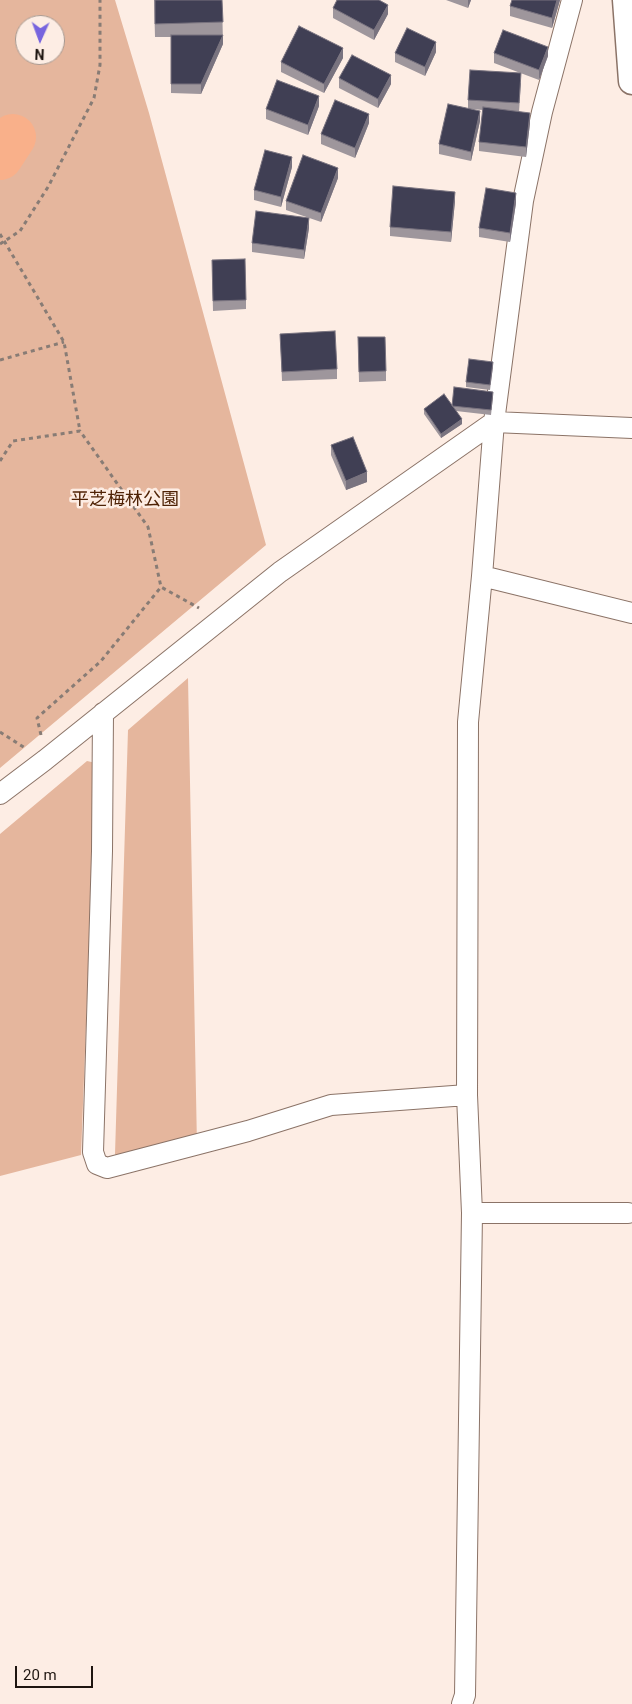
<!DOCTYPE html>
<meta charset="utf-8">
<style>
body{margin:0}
#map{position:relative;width:632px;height:1704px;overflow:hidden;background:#fdede4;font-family:Roboto,sans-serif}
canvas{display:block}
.north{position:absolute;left:15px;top:15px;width:50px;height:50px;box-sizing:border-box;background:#fdede4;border:1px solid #a4978f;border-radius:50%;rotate:182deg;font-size:14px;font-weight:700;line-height:20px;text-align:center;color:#1e1510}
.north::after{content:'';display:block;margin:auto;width:18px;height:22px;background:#7764de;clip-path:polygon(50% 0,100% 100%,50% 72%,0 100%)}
.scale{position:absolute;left:15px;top:1666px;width:78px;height:22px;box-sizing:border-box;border:2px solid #1e1510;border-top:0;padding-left:6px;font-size:15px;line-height:18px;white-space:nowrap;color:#1e1510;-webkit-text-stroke:4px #fdede4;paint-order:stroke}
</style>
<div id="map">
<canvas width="632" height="1704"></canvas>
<div class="north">N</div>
<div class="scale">20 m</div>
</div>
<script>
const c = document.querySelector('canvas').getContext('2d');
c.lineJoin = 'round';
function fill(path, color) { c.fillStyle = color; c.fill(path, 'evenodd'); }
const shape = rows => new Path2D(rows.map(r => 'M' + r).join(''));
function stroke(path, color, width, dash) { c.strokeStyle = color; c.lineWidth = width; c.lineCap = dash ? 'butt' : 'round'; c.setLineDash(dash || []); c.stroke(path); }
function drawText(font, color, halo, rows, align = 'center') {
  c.font = font + ' Roboto,"Noto Sans JP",sans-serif'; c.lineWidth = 5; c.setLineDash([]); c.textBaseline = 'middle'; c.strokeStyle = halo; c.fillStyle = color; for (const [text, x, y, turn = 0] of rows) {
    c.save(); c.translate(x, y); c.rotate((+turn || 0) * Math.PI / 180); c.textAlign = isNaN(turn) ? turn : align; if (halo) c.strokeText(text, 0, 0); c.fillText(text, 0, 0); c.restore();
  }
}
fill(shape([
 [0,0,115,0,149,113,266,545,0,768],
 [25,25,55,25,55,55,25,55],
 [188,678,197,1146,124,1166,115,1154,128,730],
 [87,761,96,763,81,1155,0,1176,0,834]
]), '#e5b69d');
stroke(shape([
 [0,157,13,137]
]), '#f9b08a', 46);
const minor = shape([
 [482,576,632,613],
 [103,713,102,851,93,1152,97,1164,107,1168,248,1131,331,1105,467,1095],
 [0,794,45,760,280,572,494,422,632,428],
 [472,1213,628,1213],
 [462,1704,465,1695,472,1213,467,1095,468,722,482,576,494,422,523,201,542,112,572,0]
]);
const tertiary = shape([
 [626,0,632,81]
]);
stroke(minor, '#8b7367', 22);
stroke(tertiary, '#8b7367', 29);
stroke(shape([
 [0,234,64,342,80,431],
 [0,244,20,231,48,187,94,98,100,65,100,0],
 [0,360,64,342],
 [0,461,13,441,80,431,148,527,161,587,199,608],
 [0,732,25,748],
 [41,735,37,718,101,661,161,587]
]), '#887c75', 3, [4, 4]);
stroke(minor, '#fff', 20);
stroke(tertiary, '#fff', 26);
fill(shape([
 [154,0,222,0,223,44,201,94,171,93,171,37,155,37],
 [446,0,471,0,468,8],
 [560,0,552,28,510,16,510,6],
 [333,8,388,14,374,40,333,18],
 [436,52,425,76,395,62,395,53],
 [494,53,548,56,539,80,494,63],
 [343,58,324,93,281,72,281,62],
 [339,78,391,84,378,108,339,88],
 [521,83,519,112,530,123,526,157,479,151,479,142,483,110,471,109,480,121,471,161,439,154,439,144,468,109,468,100],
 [319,106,308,135,266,119,266,109],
 [369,123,355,158,321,144,321,134],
 [292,167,281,207,254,200,254,190],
 [338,178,321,222,286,210,286,201],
 [455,201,451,242,390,236,390,227],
 [516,203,510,242,479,237,479,228],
 [309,228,304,259,252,252,252,243],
 [212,269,246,300,246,309,213,311],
 [280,334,337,369,337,379,282,381],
 [358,337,386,371,386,381,359,382],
 [493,367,490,390,466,387,466,382],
 [493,397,491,415,456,411,462,424,441,438,424,414,424,409,452,406],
 [331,445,367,482,346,490,331,455]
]), '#9e969c');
fill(shape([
 [468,0,471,0,468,8],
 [557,0,560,0,552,28,552,18],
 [388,5,388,14,374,40,374,30],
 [223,35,223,44,201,94,201,84],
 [436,42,436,52,425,76,425,67],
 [548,47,548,56,539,80,539,70],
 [343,48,343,58,324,93,324,84],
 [391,75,391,84,378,108,378,99],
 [319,96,319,106,308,135,308,125],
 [480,111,480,121,471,161,471,152],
 [530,113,530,123,526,157,526,147],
 [369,114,369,123,355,158,355,148],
 [292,157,292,167,281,207,281,197],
 [338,168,338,178,321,222,321,213],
 [455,192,455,201,451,242,451,232],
 [516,193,516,203,510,242,510,233],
 [309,218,309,228,304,259,304,250],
 [462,419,462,424,441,438,441,434],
 [367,472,367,482,346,490,346,481]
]), '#79737f');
const building = shape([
 [155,0,222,0,223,22,155,24,155,0],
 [337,0,379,0,388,5,374,30,333,8,337,0],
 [512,0,557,0,552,18,510,6,512,0],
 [299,26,343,48,324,84,281,62,299,26],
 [407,28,436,42,425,67,395,53,407,28],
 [503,30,548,47,539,70,494,53,503,30],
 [171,35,223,35,201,84,171,84,171,35],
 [352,55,391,75,378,99,339,78,352,55],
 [470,70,521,73,519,103,468,100,470,70],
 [277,80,319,96,308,125,266,109,277,80],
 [335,100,369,114,355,148,321,134,335,100],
 [448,104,480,111,471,152,439,144,448,104],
 [483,107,530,113,526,147,479,142,483,107],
 [265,150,292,157,281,197,254,190,265,150],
 [303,155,338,168,321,213,286,201,303,155],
 [393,186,455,192,451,232,390,227,393,186],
 [486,188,516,193,510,233,479,228,486,188],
 [256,211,309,218,304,250,252,243,256,211],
 [245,259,246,300,213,301,212,260,245,259],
 [335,331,337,369,282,372,280,334,335,331],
 [358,337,385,337,386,371,359,372,358,337],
 [469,359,493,362,490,385,466,382,469,359],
 [454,387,493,392,491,410,452,406,454,387],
 [444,394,462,419,441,434,424,409,444,394],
 [353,437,367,472,346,481,331,445,353,437]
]);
fill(building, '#403f54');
stroke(building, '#79737f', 1);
drawText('18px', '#4f2205', '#fdede4', [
 ["平芝梅林公園",125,500]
]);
</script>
